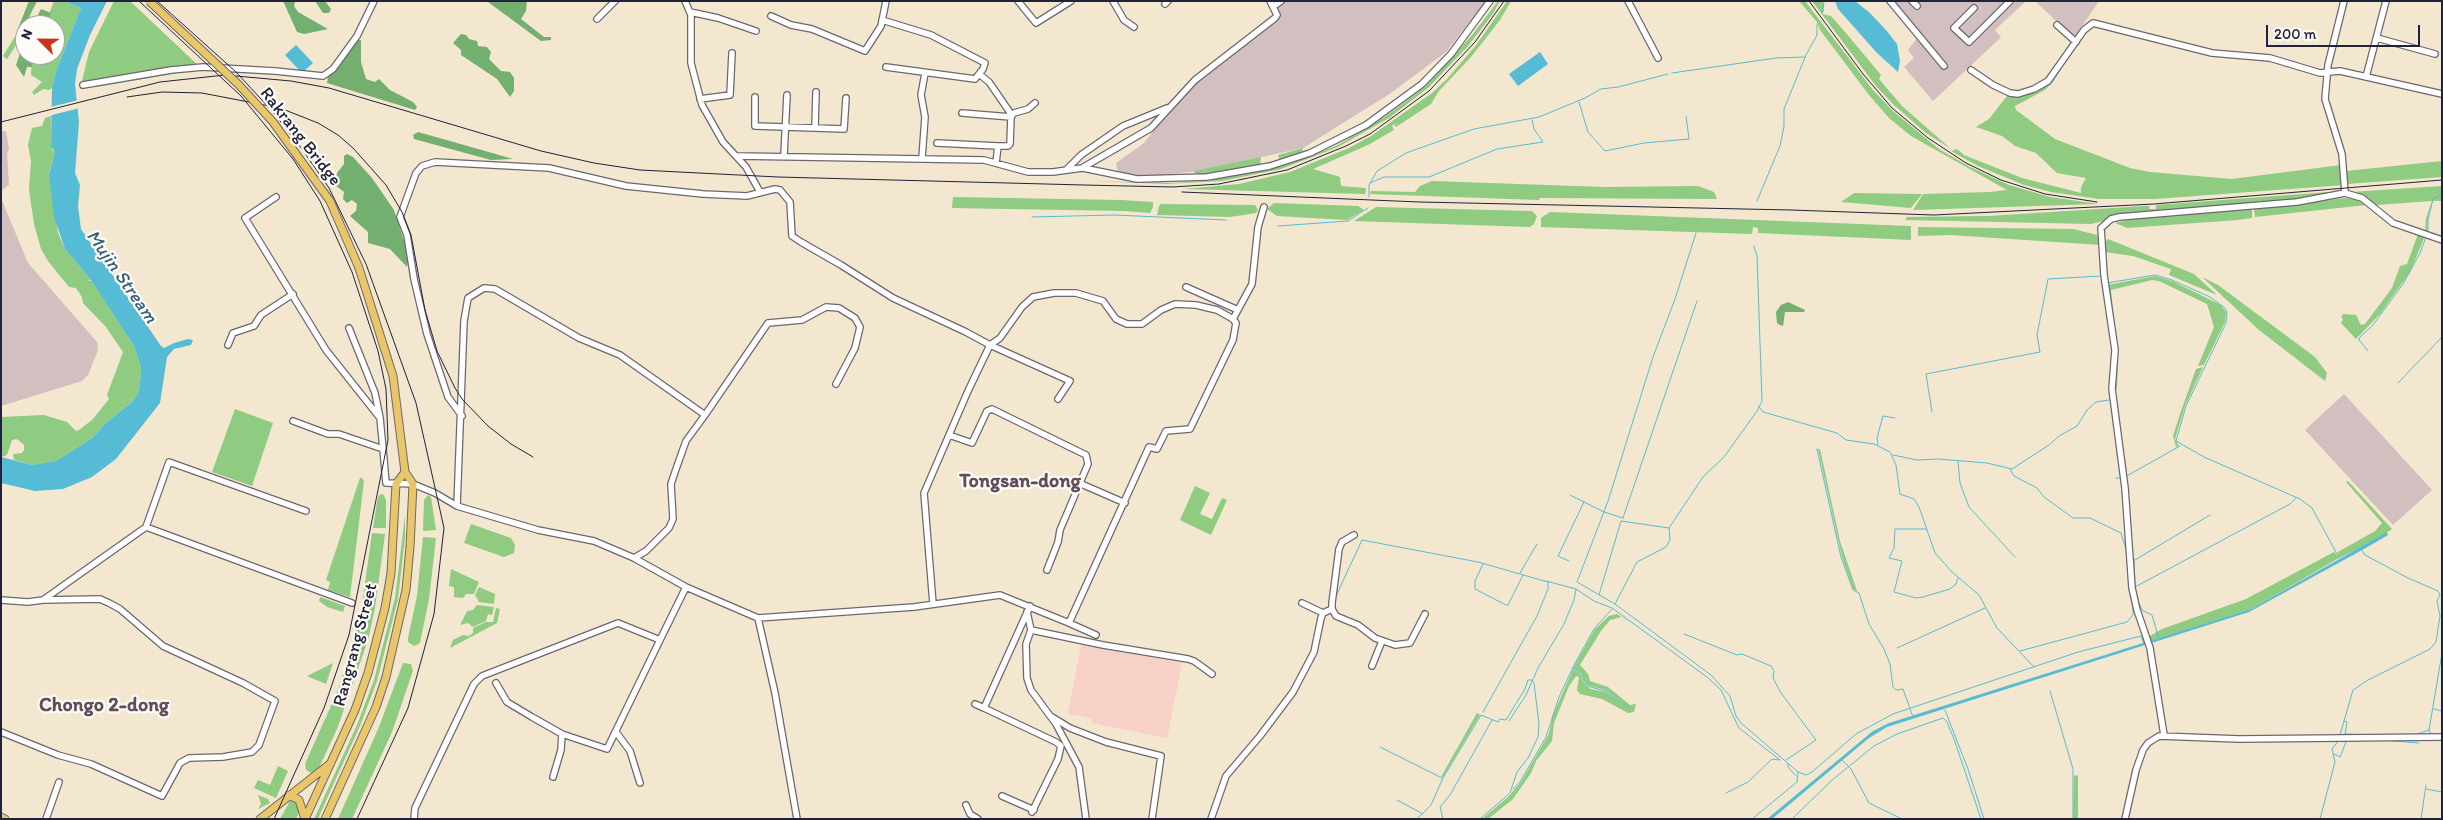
<!DOCTYPE html>
<style>
body{margin:0}
#map{position:relative;width:2443px;height:820px;overflow:hidden;background:#f3e7cf;font-family:Itim,sans-serif}
canvas{display:block}
.frame{position:absolute;inset:0;border:2px solid #22223b;pointer-events:none}
.north{position:absolute;left:15px;top:15px;width:50px;height:50px;box-sizing:border-box;background:#fdfcf7;border:1px solid #a5a5ac;border-radius:50%;rotate:293deg;font-size:14px;font-weight:700;line-height:20px;text-align:center;color:#22223b}
.north::after{content:'';display:block;margin:auto;width:18px;height:22px;background:#c8321e;clip-path:polygon(50% 0,100% 100%,50% 72%,0 100%)}
.scale{position:absolute;left:2266px;top:25px;width:154px;height:22px;box-sizing:border-box;border:2px solid #22223b;border-top:0;padding-left:6px;font-size:15px;line-height:18px;white-space:nowrap;color:#22223b;-webkit-text-stroke:4px #fdfcf7;paint-order:stroke}
</style>
<div id="map">
<canvas width="2443" height="820"></canvas>
<div class="frame"></div>
<div class="north">N</div>
<div class="scale">200 m</div>
</div>
<script>
const c = document.querySelector('canvas').getContext('2d');
c.lineJoin = 'round';
function fill(path, color) { c.fillStyle = color; c.fill(path, 'evenodd'); }
const shape = rows => new Path2D(rows.map(r => 'M' + r).join(''));
function stroke(path, color, width, dash) { c.strokeStyle = color; c.lineWidth = width; c.lineCap = dash ? 'butt' : 'round'; c.setLineDash(dash || []); c.stroke(path); }
function drawText(font, color, halo, rows, align = 'center') {
  c.font = font + ' Itim,sans-serif'; c.lineWidth = 4.5; c.setLineDash([]); c.textBaseline = 'middle'; c.strokeStyle = halo; c.fillStyle = color; for (const [text, x, y, turn = 0] of rows) {
    c.save(); c.translate(x, y); c.rotate((+turn || 0) * Math.PI / 180); c.textAlign = isNaN(turn) ? turn : align; if (halo) c.strokeText(text, 0, 0); c.fillText(text, 0, 0); c.restore();
  }
}
fill(shape([
 [1081,645,1182,663,1167,738,1092,723,1091,718,1068,714]
]), '#f7d1c7');
fill(shape([
 [1272,1,1486,1,1446,52,1391,93,1303,148,1197,171,1144,177,1118,173,1116,163,1144,143,1169,111,1202,77,1278,20,1280,13],
 [1885,1,2026,1,1995,30,2001,37,1995,43,1933,101,1904,67,1914,58,1908,50,1917,38],
 [2035,1,2099,1,2074,38],
 [6,131,9,150,7,152,9,185,1,191,1,132],
 [1,198,28,263,97,342,98,350,88,375,82,381,1,406],
 [2344,394,2432,490,2393,525,2305,430]
]), '#d2bfc0');
fill(shape([
 [37,1,17,44,7,59,3,56],
 [54,1,64,1,81,8,56,71,52,88,49,90,43,89,34,95,32,92,42,82,31,75,32,55,55,55,55,25,45,25],
 [114,1,130,1,202,69,96,87,82,81,89,52],
 [1498,1,1500,1,1492,15,1468,46,1429,87,1389,118,1338,147,1281,169,1222,181,1166,184,1090,181,1170,183,1207,181,1282,166,1316,154,1338,145,1386,116,1425,87,1473,34],
 [1507,1,1511,1,1500,20,1471,57,1439,91,1431,104,1396,127,1394,124,1392,126,1394,130,1368,145,1313,169,1340,177,1341,186,1366,188,1365,194,1183,189,1239,184,1290,172,1349,148,1371,136,1432,93,1447,79,1477,44],
 [1799,1,1805,1,1873,90,1893,111,1939,149,1970,167,2009,185,2050,197,2099,204,1913,210,1923,194,1990,192,2007,190,1911,136,1889,118,1869,95,1820,30,1817,22],
 [1812,1,1823,1,1823,14,1831,16,1846,33,1881,75,1879,79,1902,106,1951,149,1926,133,1894,105,1876,86],
 [2085,31,2053,82,2045,90,2015,106,2016,110,2055,139,2130,168,2150,172,2232,179,2341,165,2344,185,2155,199,2099,199,2051,192,2024,185,1978,166,1951,151,1957,149,1964,155,2022,178,2081,193,2081,187,2086,178,2057,173,2036,153,2015,146,2002,136,1976,127,1989,119,2007,96,2014,97,2039,89],
 [51,116,51,143,52,150,55,152,49,174,58,233,65,249,91,280,88,281,92,281,134,346,141,367,141,375,138,394,132,402,106,423,92,438,56,461,32,465,14,460,13,454,22,453,24,450,24,445,17,439,12,440,7,455,1,457,1,417,44,415,67,422,76,431,79,430,92,420,109,399,107,395,123,352,106,327,83,303,82,297,76,288,69,287,48,261,41,249,34,224,29,190,31,161,28,145,32,128,42,126,45,118],
 [1303,148,1302,154,1280,161,1278,155],
 [1261,157,1260,165,1224,173,1196,176,1195,174,1194,171],
 [2442,161,2442,177,2347,184,2346,171],
 [1432,181,1604,187,1698,186,1714,192,1717,199,1540,198,1539,200,1370,194,1371,191,1415,192,1420,186],
 [2442,186,2442,201,2433,201,2428,216,2427,233,2425,232,2426,218,2432,201,2376,205,2351,192],
 [2342,191,2316,198,2107,220,2091,224,1905,220,1907,217,1989,216,2144,206,2149,206,2150,209,2156,209,2156,205],
 [1854,193,1922,194,1911,208,1841,202],
 [953,197,1121,200,1153,202,1153,207,1150,213,1124,211,952,208],
 [2346,198,2355,199,2367,205,2255,217,2254,208],
 [1274,203,1358,206,1364,210,1347,220,1277,216,1267,209],
 [1161,204,1255,205,1258,210,1256,213,1230,217,1157,215,1159,206],
 [1376,207,1532,211,1537,216,1534,224,1530,227,1354,221],
 [2252,208,2252,218,2238,220,2127,228,2115,223,2135,218],
 [1550,212,1911,226,1911,240,1758,233,1758,228,1753,227,1752,234,1541,227,1541,218],
 [1918,227,2073,229,2097,235,2101,245,1950,235,1918,236],
 [2418,234,2425,236,2410,272,2380,314,2356,339,2341,323,2343,319,2341,317,2343,314,2356,315,2361,325,2365,324,2392,288,2400,266,2407,264],
 [2108,239,2194,274,2217,295,2169,275,2171,269,2133,256,2105,252,2104,243],
 [2155,276,2172,281,2221,305,2226,312,2225,322,2204,365,2198,366,2214,327,2207,304,2159,281,2152,280,2111,290,2118,357,2117,389,2114,387,2116,360,2107,285],
 [2202,277,2218,285,2315,357,2327,373,2325,381,2259,330],
 [2203,367,2185,406,2175,439,2179,446,2176,447,2173,436,2180,414,2196,369],
 [235,409,273,423,252,486,212,472],
 [1818,449,1820,449,1840,541,1857,591,1853,589,1842,557],
 [360,478,362,478,364,481,350,597,328,590,330,582,326,580],
 [2348,481,2392,529,2376,540,2339,558,2251,609,2150,641,2148,637,2162,629,2246,599,2334,552,2337,555,2338,552,2375,531,2382,523,2346,482],
 [1195,486,1210,493,1200,514,1212,519,1222,498,1227,500,1211,535,1180,520],
 [383,494,386,500,386,528,373,528,377,501,379,495],
 [428,495,431,497,436,530,423,531,424,500],
 [405,515,405,538,398,599,377,681,360,726,333,785,318,819,314,819,357,725,374,680,395,598],
 [471,524,511,538,515,545,514,553,504,557,464,543],
 [372,533,385,534,375,608,368,640,337,729,318,770,311,773,306,770,305,764,338,690,355,634,362,605],
 [423,537,436,538,429,599,420,643,414,646,408,642,408,638,417,596],
 [451,569,479,582,474,594,466,594,463,598,454,597,454,587,449,586],
 [479,587,495,594,494,604,479,602,475,595],
 [320,597,345,606,343,612,327,607,319,601],
 [477,605,494,607,492,615,488,614,486,621,473,627,468,623,460,625,467,611,473,610],
 [496,608,500,609,497,623,450,648,453,640,463,635,469,636,473,633,473,628,486,622,493,622],
 [1617,614,1631,623,1621,617,1610,620,1601,631,1580,665,1588,674,1590,681,1608,687,1630,705,1636,704,1634,712,1628,713,1602,699,1580,694,1577,690,1579,677,1576,676,1569,686,1554,723,1552,741,1536,761,1531,773,1513,799,1488,819,1482,819,1508,797,1521,782,1549,734,1553,715,1573,669,1579,673,1586,686,1591,689,1605,692,1630,708,1605,690,1587,685,1580,672,1573,668,1595,629,1609,616],
 [333,663,326,684,307,676],
 [403,663,411,664,413,671,392,732,352,819,338,819,379,727],
 [1477,713,1480,715,1443,777,1441,777],
 [278,766,288,771,276,798,254,788,258,780,270,785],
 [2078,775,2078,819,2073,819,2074,776],
 [258,795,268,799,270,803,258,809,261,804],
 [290,801,296,801,300,810,296,819,280,819]
]), '#8fcb80');
fill(shape([
 [29,1,37,1,21,30,17,31],
 [283,1,295,1,294,6,298,12,328,29,304,34,297,32],
 [315,1,325,1,331,9,329,13,323,13],
 [527,1,526,11,521,19,544,37,551,37,551,40,541,41,488,2],
 [41,9,51,13,45,25,33,25],
 [461,34,466,35,469,39,477,41,478,46,487,47,491,52,489,59,501,71,510,72,514,78,514,91,510,97,497,79,461,55,461,50,453,43],
 [25,39,25,55,32,55,32,67,27,67,24,77,16,65],
 [358,40,361,40,361,62,366,79,375,82,379,79,390,90,413,102,417,107,415,110,327,83,328,77],
 [418,132,443,139,513,159,491,160,414,139,413,135],
 [347,154,353,157,372,178,394,210,409,256,407,267,390,249,368,243,368,232,350,216,356,211,357,204,352,200,347,203,343,199,344,192,335,185,335,181,337,173,344,164,344,156],
 [1788,302,1805,310,1804,312,1785,312,1783,326,1780,325,1777,323,1776,312,1781,305]
]), '#73af6e');
fill(shape([
 [64,1,107,1,90,35,77,69,75,84,79,122,75,173,80,185,78,206,81,229,161,346,164,348,174,343,188,339,193,340,191,345,174,349,167,357,160,403,116,459,92,477,63,489,35,491,1,483,1,457,32,465,56,461,92,438,106,423,132,402,138,394,141,375,141,367,134,346,91,280,65,249,54,217,49,175,55,152,51,147,52,88,56,71,81,8],
 [1835,1,1855,1,1870,13,1886,30,1897,44,1900,61,1898,72,1877,53,1838,9],
 [296,45,313,63,304,71,299,70,285,55],
 [1540,52,1548,64,1518,86,1509,74],
 [2387,532,2388,535,2364,549,2249,612,1887,727,1869,738,1772,819,1767,819,1873,731,1889,723,2251,609]
]), '#56bbd4');
fill(shape([
 [79,100,80,108,48,116,50,107]
]), '#f3e7cf');
stroke(shape([
 [1823,12,1824,1],
 [1672,73,1776,58,1805,57],
 [1579,102,1588,132,1605,151,1644,143,1689,139,1686,116],
 [1370,183,1384,177,1429,177,1497,149,1543,142,1534,129,1532,120],
 [1369,197,1369,185,1377,171,1406,153,1474,129,1539,117,1585,98,1601,89,1618,87,1668,74],
 [1757,201,1780,146,1784,126,1784,109,1806,55,1817,35,1817,24],
 [1032,217,1114,215,1226,220],
 [1278,226,1348,221,1368,208],
 [2428,232,2428,220,2433,199,2442,195],
 [1696,233,1675,299,1653,357,1608,501,1577,582,1615,604,1711,675,1730,696,1736,716,1741,723,1798,772],
 [2107,283,2155,275,2172,280,2210,297,2225,308,2227,312,2226,323,2186,406,2176,441,2204,457,2300,499,2312,508,2337,554],
 [2368,351,2359,340,2360,337,2373,325,2403,284,2420,253,2426,237],
 [2398,383,2442,337],
 [1759,407,1763,412,1837,433,1846,440,1874,444,1890,452,1896,465,1900,494,1914,499,1919,507,1935,553,1952,572,1979,595,1997,628,2034,667],
 [1932,412,1926,374,2040,352,2037,335,2048,279,2101,276],
 [1878,445,1877,438,1883,416,1895,418],
 [1817,449,1841,557,1853,590,1859,593,1869,624,1884,649,1890,664,1893,687,1896,690,1903,689,1913,717],
 [1893,455,1917,460,1938,459,1987,463,2012,469,2049,445,2059,436,2077,426,2087,410,2096,402,2109,400],
 [1958,461,1960,483,1969,507,2015,557],
 [2010,469,2014,476,2037,488,2044,497,2073,518,2090,518,2121,533,2127,553],
 [2125,477,2180,446],
 [2116,478,2121,478],
 [1570,495,1604,512,1623,518],
 [1623,518,1697,301],
 [1926,529,1895,529,1894,548,1889,558,1902,561,1894,592,1916,598,1923,597,1950,589,1956,584,1958,578],
 [2131,557,2134,558,2135,590],
 [2135,560,2210,515],
 [1569,561,1558,556,1584,502],
 [1483,564,1475,581,1475,589,1506,605,1508,605,1523,575],
 [1520,573,1537,544],
 [1546,581,1576,589,1594,601,1612,608,1707,677,1721,690,1739,728,1780,760],
 [2135,587,2290,504,2296,498],
 [1599,595,1621,521,1669,528],
 [1336,596,1362,540,1478,562,1548,582,1548,589,1537,616,1483,712],
 [2138,601,2142,610,2152,615,2159,639],
 [1615,604,1637,562,1666,547,1670,540,1669,528,1703,477,1724,457,1757,411,1762,401,1757,256,1754,246],
 [1684,634,1737,655,1742,654,1771,666,1774,671,1773,678,1781,693,1816,740,1786,760],
 [1897,648,1985,608],
 [2020,651,2127,622,2133,615,2133,604],
 [1573,668,1580,673,1587,686,1605,691,1628,707],
 [2050,691,2073,769,2073,819],
 [2434,709,2442,711],
 [1945,710,1968,769,1984,819],
 [1509,721,1526,695,1538,668,1564,624,1574,600,1576,589],
 [2344,721,2347,722,2345,734,2378,735],
 [2340,735,2353,690,2368,680,2430,649,2436,642,2440,616,2437,601,2440,595,2438,591,2408,578,2365,555,2361,549],
 [2415,735,2429,730],
 [2431,735,2429,730,2442,653],
 [2380,740,2419,743],
 [1380,747,1442,778],
 [2334,754,2340,757,2346,742,2349,740],
 [1842,760,1851,769,1869,803,1902,819],
 [1788,764,1788,767,1796,776],
 [1513,789,1520,782,1546,737,1559,697,1574,665,1594,629,1612,609],
 [2426,789,2442,792],
 [1726,793,1748,782,1772,759,1779,760],
 [1397,800,1423,814],
 [1417,819,1431,805,1443,778,1481,715,1498,722,1500,719,1506,720,1525,689,1528,680,1532,680,1534,683,1539,724,1538,737,1528,758,1517,772,1510,793,1480,819],
 [1443,819,1440,807,1450,795,1492,720],
 [1752,819,1797,782,1798,772,1806,775,1812,772,1856,734,1893,714,2078,652,2141,636,2144,644],
 [1792,819,1831,781,1874,746,1897,734,1943,718,1947,722,1954,739,1981,819],
 [2320,819,2335,762,2332,749,2339,740],
 [2421,819,2426,785]
]), '#56bbd4', 1);
const minor = shape([
 [685,1,691,15,691,63,702,105,723,142,746,167,760,192],
 [1018,1,1036,23,1071,1],
 [1113,1,1124,20,1134,27],
 [1628,1,1658,58],
 [1890,1,1944,66],
 [1912,1,1917,6],
 [2344,1,2328,65,2325,99,2342,154,2345,193,2362,198,2393,223,2442,240],
 [1165,4,1168,1],
 [1274,6,1281,1],
 [1974,8,1954,28,1969,42,2010,1],
 [690,12,718,18,756,31],
 [771,16,791,25,812,29,865,51,881,26,886,1],
 [597,19,615,1],
 [882,20,931,35,985,63,983,69,975,79,886,67],
 [2057,25,2076,42],
 [2377,38,2435,54],
 [1971,70,1993,85,2010,93,2018,94,2034,89,2048,81,2084,30,2093,23,2212,53,2270,58,2320,73,2340,71,2442,94],
 [979,74,989,82,1009,111,1011,117,1010,144,1008,146,998,146,996,163],
 [2366,77,2386,1],
 [83,85,171,70,203,67,275,71,323,76,333,69,357,36,374,1],
 [755,97,755,126,844,129,846,98],
 [700,99,730,95,732,53],
 [962,113,1011,117,1014,113,1028,109,1035,103],
 [815,128,816,92],
 [937,143,998,146],
 [784,155,787,95],
 [737,156,984,160,1028,172,1053,172,1082,168,1151,128,1195,80,1275,18,1277,15,1270,1],
 [922,158,925,117,921,95,925,73],
 [1083,168,1137,179,1207,177,1270,166,1310,153,1366,125,1422,84,1451,54,1490,1],
 [1066,170,1081,155,1123,126,1167,108],
 [276,197,245,218,326,350,380,418],
 [1186,287,1238,310],
 [1233,319,1252,284,1258,227,1264,207],
 [349,328,375,393,380,418,383,449],
 [228,345,233,333,254,326,261,315,293,294],
 [462,416,448,397,427,334,414,279,407,235,400,217,416,173,422,166,435,162,549,168,626,186,703,194,747,196,775,189,780,190,790,202,792,236,801,242,841,265,893,298,966,332,990,345,1070,381,1058,399],
 [293,421,328,434,339,434,383,449,386,483,413,484,435,493,457,506,538,530,594,541,634,558,686,587,758,618,914,607,1000,595,1069,623,1149,447,1157,449,1166,431,1190,429,1233,340,1236,323,1233,319,1217,310,1196,305,1175,304,1161,310,1142,324,1127,324,1116,319,1103,301,1076,293,1054,293,1033,297,1022,307,1000,338,990,345,968,391,924,493,933,604],
 [949,435,972,443,987,411,992,409,1086,455,1088,464,1060,530,1058,542,1047,570],
 [1079,483,1125,503],
 [457,506,464,321,468,298,484,288,495,289,579,338,620,355,705,415,768,323,802,320,826,307,839,308,855,318,860,327,855,348,836,384],
 [146,527,352,603],
 [1354,535,1342,542,1339,549,1332,603,1332,609,1336,616,1358,625,1375,638,1395,645,1410,643,1425,614],
 [634,558,646,551,669,528,673,519,671,484,676,469,686,441,705,415],
 [1,600,28,602,43,600,146,527,169,462,306,511],
 [1302,603,1323,613],
 [1030,606,984,708,1056,742,1061,746,1058,759,1032,812],
 [1027,612,1031,630,1103,645,1188,659,1194,661,1212,674],
 [758,618,775,693,797,819],
 [1069,623,1096,635],
 [1031,630,1026,644,1027,678,1031,690,1056,724,1079,767,1086,819],
 [1372,666,1382,641],
 [496,683,507,702,532,717,562,734,607,749,660,640],
 [975,704,984,708],
 [1052,717,1070,728,1106,742,1161,756,1152,819],
 [1,732,58,755,91,764,162,796,180,763,189,758,223,757,252,752,259,745,275,701,243,683,163,646,120,609,109,603,100,599,43,600],
 [616,732,630,751,640,783],
 [2164,735,2150,648,2137,610,2132,588,2125,488,2112,389,2115,350,2104,275,2101,228,2111,219,2119,217,2297,202,2345,193],
 [553,777,561,750,562,734],
 [1002,796,1034,810],
 [966,805,970,814,978,819],
 [46,819,59,782],
 [414,819,415,808,474,684,482,676,618,623,660,640,686,587],
 [1211,819,1226,776,1260,736,1293,692,1314,652,1321,618,1323,613,1332,609],
 [2125,819,2136,770,2143,750,2148,743,2159,736,2239,739,2442,737]
]);
const major = shape([
 [289,795,299,800,305,819],
 [1,817,5,819],
 [260,819,331,763],
 [305,819,355,710,368,673,385,608,391,573,396,484,405,472],
 [325,819,376,707,386,677,406,590,410,547,413,484,405,472,393,376,359,268]
]);
stroke(minor, '#6b676f', 8);
stroke(major, '#6b676f', 9);
stroke(minor, '#fff', 5.5);
stroke(major, '#e9c769', 7);
stroke(shape([
 [139,1,241,96,293,159,320,201,352,272,378,351,386,389,388,440,349,635,324,708,274,819],
 [157,1,236,72,273,112,302,149,329,188,366,264,416,403,444,528,434,614,408,708,357,819]
]), '#22223b', 1);
stroke(shape([
 [1809,1,1863,74,1892,108,1928,138,1966,163,2001,180,2045,194,2097,202],
 [127,97,162,92,202,93,280,108,318,123,338,135,353,148,386,185,402,212,411,235,425,310,437,351,455,388,462,399,488,426,511,444,533,457],
 [1,122,160,82,225,75,291,81,329,88,541,151,594,163,640,170,778,177,1084,185,1173,187,1219,184,1287,170,1346,146,1370,134,1429,91,1475,42,1504,1],
 [1182,192,1419,202,1791,210,1934,215,2154,204,2442,180]
]), '#22223b', 1);
const majorBridge = shape([
 [149,1,238,84,273,122,330,201,359,268]
]);
stroke(majorBridge, '#6b676f', 9, []);
stroke(majorBridge, '#e9c769', 7);
drawText('18px', '#22223b', '#fdfcf7', [
 ["Rakrang Bridge",300,137,52],
 ["Rangrang Street",356,645,-75]
]);
drawText('italic 19px', '#375f78', '#fdfcf7', [
 ["Mujin Stream",121,277,55]
]);
drawText('bold 20px', '#624d5b', '#fdfcf7', [
 ["Tongsan-dong",1020,482],
 ["Chongo 2-dong",104,706]
]);
</script>
